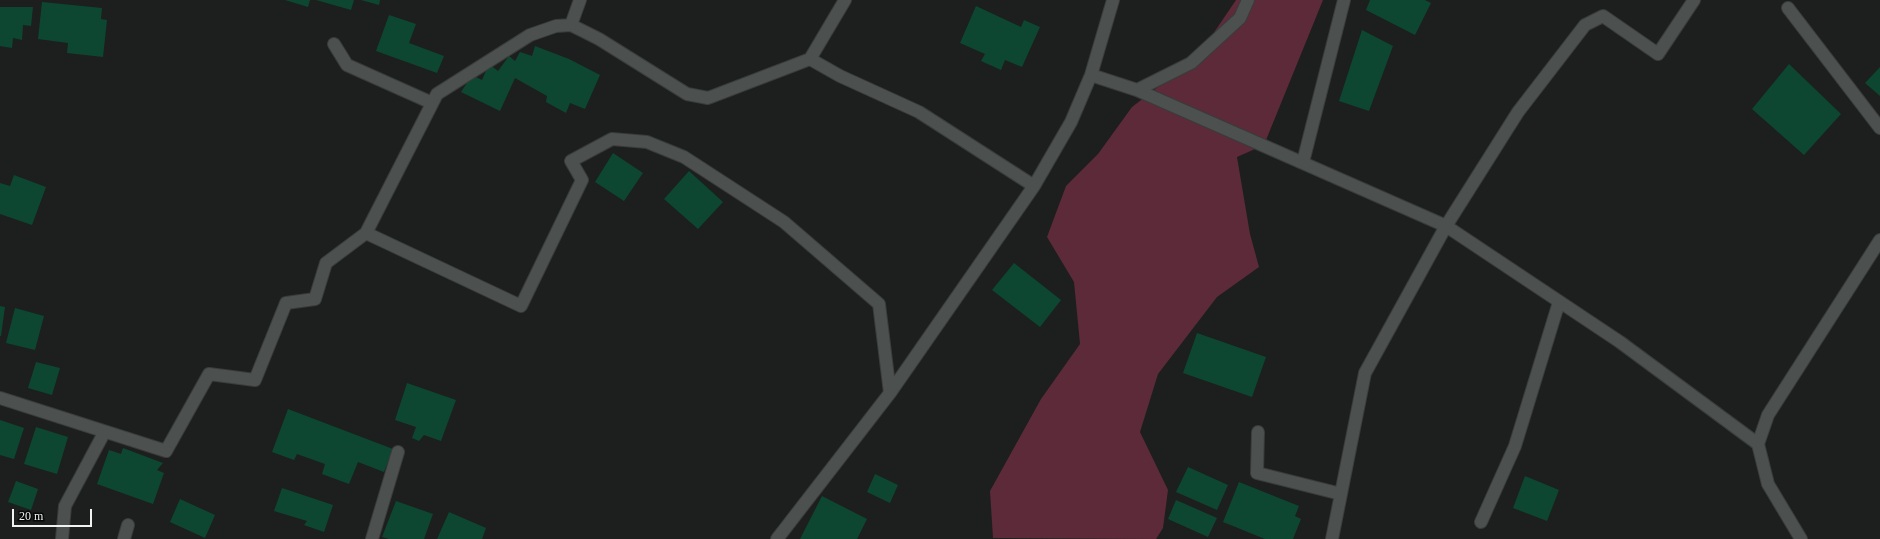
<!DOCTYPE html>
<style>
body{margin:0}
#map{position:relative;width:1880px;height:539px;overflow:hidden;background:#1c1f1d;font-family:Georgia,serif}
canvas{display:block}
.scale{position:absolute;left:12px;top:509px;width:80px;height:18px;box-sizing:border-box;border:2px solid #f0f3f1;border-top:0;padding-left:5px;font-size:12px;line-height:14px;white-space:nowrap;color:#f0f3f1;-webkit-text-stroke:3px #070908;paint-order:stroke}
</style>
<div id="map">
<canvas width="1880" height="539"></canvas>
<div class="scale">20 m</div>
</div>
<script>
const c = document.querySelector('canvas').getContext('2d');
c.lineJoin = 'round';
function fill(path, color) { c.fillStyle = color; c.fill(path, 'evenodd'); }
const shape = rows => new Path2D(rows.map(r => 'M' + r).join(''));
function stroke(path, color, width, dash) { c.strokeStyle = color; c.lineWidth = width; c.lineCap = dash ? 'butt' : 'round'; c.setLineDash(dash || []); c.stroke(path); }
fill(shape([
 [1236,0,1323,0,1264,145,1237,157,1250,234,1259,267,1217,297,1158,374,1140,432,1168,490,1163,528,1156,539,993,538,990,491,1041,399,1080,344,1074,282,1047,237,1066,186,1098,154,1132,107,1198,56]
]), '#5c2a39');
fill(shape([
 [285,0,310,0,308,7],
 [316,0,354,0,351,10],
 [361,0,380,0,379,5],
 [1370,0,1425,0,1431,3,1415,35,1366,10],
 [42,2,102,8,101,19,107,20,103,57,67,53,68,43,38,39],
 [976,6,1021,27,1024,20,1040,27,1022,67,1005,60,1001,70,981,61,985,54,960,43],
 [0,7,33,7,31,26,23,25,22,40,13,38,12,48,0,46],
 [389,15,416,24,409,43,444,56,437,73,376,51],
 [1362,30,1393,46,1369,111,1339,101],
 [535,46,569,59,600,75,585,109,570,103,566,113,546,102,547,96,515,78,500,111,461,92,472,75,482,80,489,64,498,71,509,56,515,61,520,52,532,56],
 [1789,64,1841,114,1804,155,1752,109],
 [1880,67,1880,96,1865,83],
 [613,153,643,173,624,201,595,182],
 [689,171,723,202,698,229,664,199],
 [14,175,46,187,32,225,0,214,0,183,10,186],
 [1014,263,1061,300,1040,327,992,290],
 [0,306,5,307,1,336,0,336],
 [15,308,44,316,35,350,6,343],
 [1197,333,1266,357,1252,397,1183,373],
 [36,362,60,368,52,395,28,388],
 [407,383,456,400,441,441,424,435,419,441,412,438,416,427,395,420],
 [288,409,393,449,384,472,358,462,349,484,322,474,325,464,297,454,294,460,272,452],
 [0,420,24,428,14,459,0,455],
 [36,427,68,437,57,474,24,464],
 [123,448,163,463,157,470,164,473,153,504,97,484,109,450,121,454],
 [1188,467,1228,485,1217,510,1176,492],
 [875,474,898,485,890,503,867,492],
 [1525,476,1559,490,1547,521,1513,508],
 [16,481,38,489,31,510,8,502],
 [1239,482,1299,506,1295,516,1301,519,1293,539,1265,539,1223,522],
 [282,488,333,505,324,532,304,525,307,521,274,511],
 [822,496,867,519,857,539,800,539],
 [180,499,215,515,205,538,170,522],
 [1176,500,1217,518,1208,537,1168,519],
 [396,501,433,514,424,539,389,539,382,537],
 [449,512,486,528,482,539,437,539]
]), '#0d4731');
const minor = shape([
 [1788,8,1880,128],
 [571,25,580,0],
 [334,44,347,65,432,103],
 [810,59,845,0],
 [1091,75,1137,90,1446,226,1620,342,1758,444],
 [1137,90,1191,63,1240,18,1248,0],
 [1303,162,1344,0],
 [366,233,521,306,582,180,571,161,612,139,647,142,684,157,784,222,879,304,890,393],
 [0,398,166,451,209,374,255,380,286,303,315,299,326,263,366,233,437,94,530,35,556,26,571,25,599,39,687,94,708,98,810,59,840,76,919,112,1034,186],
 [1258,432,1257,473,1341,494],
 [1481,522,1515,446,1559,302],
 [62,539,65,506,104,433],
 [124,539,128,525],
 [372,539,398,452],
 [777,539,890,393,1034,186,1071,122,1091,75,1113,0],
 [1332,539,1365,373,1446,226,1518,112,1585,25,1603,16,1658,54,1694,0],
 [1801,539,1768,484,1758,444,1768,415,1880,240]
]);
stroke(minor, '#393c3b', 14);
stroke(minor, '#4c504e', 12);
</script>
